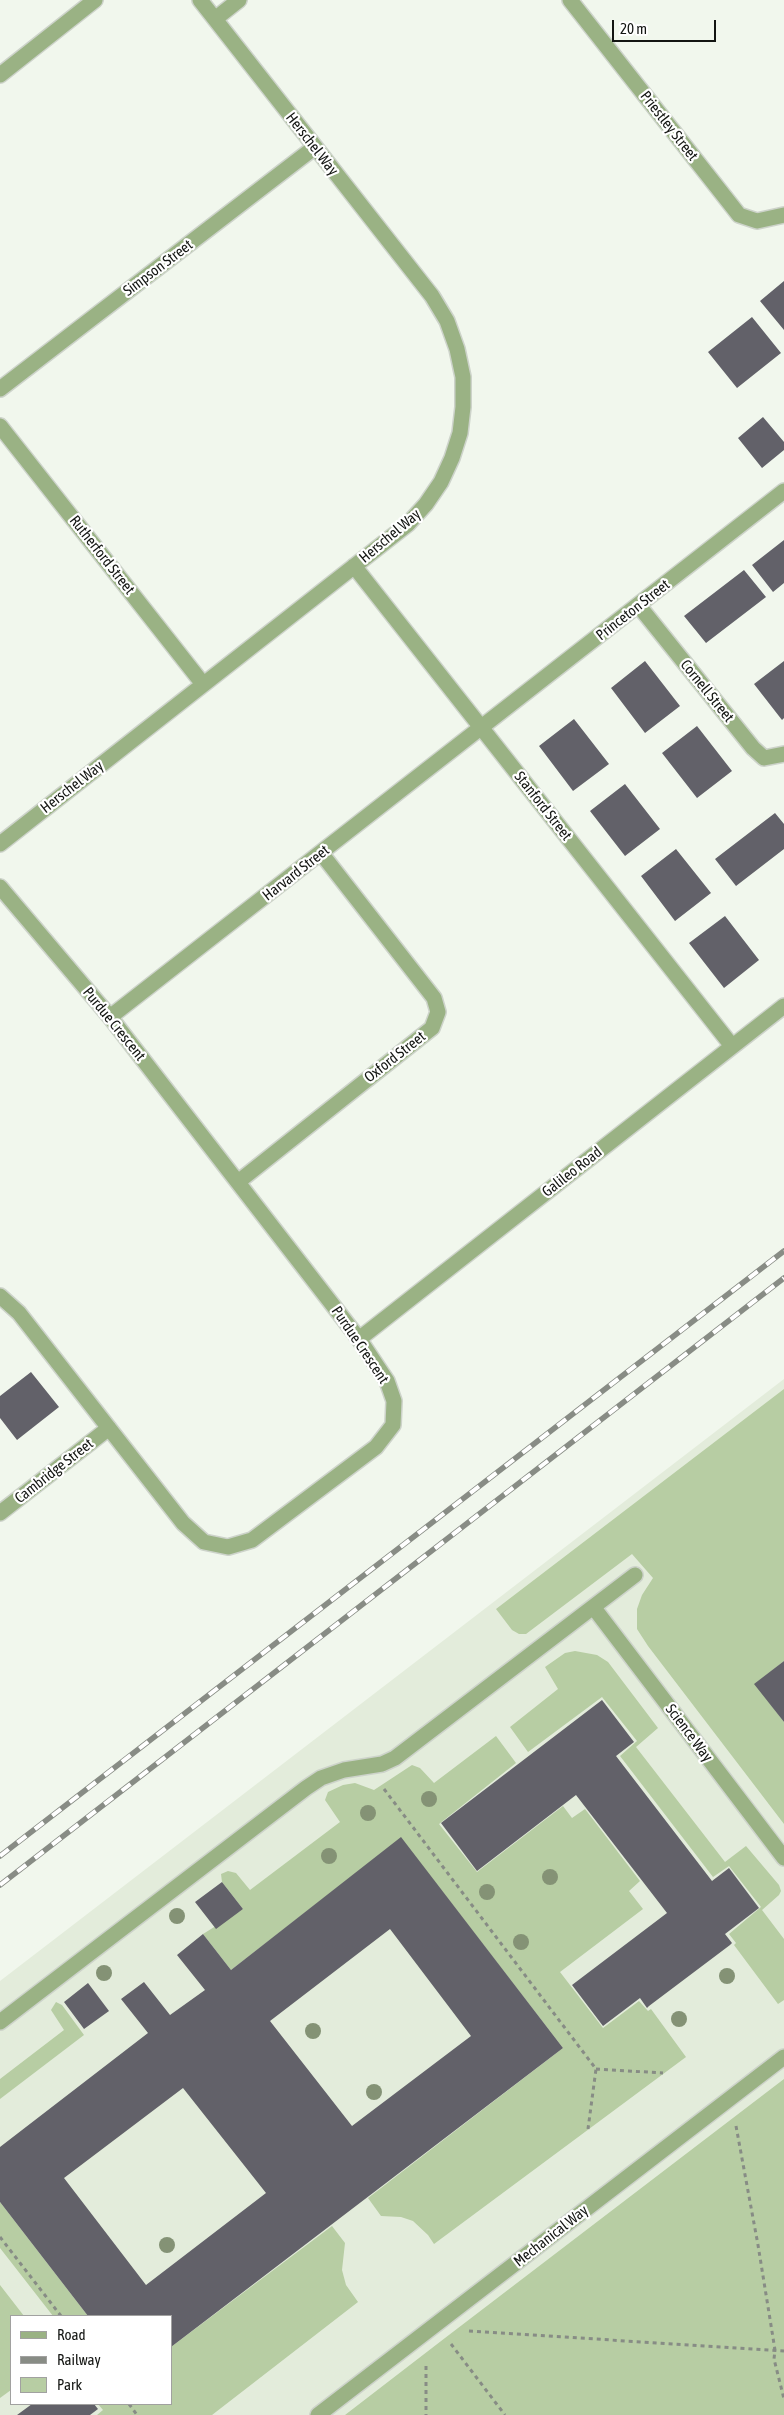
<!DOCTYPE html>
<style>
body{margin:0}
#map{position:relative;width:784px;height:2415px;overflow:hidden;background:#f1f7ed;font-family:"Asap Condensed",sans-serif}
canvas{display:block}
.legend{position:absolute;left:10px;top:2315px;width:162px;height:90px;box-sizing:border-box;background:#fff;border:1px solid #a1a1a0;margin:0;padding:6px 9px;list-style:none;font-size:15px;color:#131512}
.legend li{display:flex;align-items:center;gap:10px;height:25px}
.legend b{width:25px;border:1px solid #a1a1a0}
.scale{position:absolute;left:612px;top:20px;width:104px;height:22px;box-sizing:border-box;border:2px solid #131512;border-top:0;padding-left:6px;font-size:15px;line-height:18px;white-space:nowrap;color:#131512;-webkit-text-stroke:4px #fff;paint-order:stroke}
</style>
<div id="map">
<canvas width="784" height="2415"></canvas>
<ul class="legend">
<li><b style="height:6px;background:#9ab284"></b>Road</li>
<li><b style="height:6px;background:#888c85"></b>Railway</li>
<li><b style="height:14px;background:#b7cda3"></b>Park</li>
</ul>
<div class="scale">20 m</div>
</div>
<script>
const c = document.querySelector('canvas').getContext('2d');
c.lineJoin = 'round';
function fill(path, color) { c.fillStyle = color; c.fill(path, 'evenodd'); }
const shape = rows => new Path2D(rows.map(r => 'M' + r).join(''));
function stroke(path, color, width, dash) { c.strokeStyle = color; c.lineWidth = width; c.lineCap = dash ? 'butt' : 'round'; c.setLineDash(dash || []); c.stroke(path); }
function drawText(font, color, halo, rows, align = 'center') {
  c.font = font + ' "Asap Condensed",sans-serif'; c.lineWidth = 4.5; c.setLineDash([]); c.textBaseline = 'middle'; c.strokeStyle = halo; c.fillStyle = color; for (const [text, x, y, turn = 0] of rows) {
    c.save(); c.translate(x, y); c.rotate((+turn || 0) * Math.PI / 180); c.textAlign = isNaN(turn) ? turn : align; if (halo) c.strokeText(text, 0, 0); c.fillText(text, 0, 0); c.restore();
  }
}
fill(shape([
 [784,1379,784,2415,0,2415,0,1981],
 [11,2316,171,2316,171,2404,11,2404]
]), '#e3ecdb');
fill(shape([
 [784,1389,784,1661,755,1684,784,1722,784,1824,648,1646,637,1629,637,1609,642,1595,653,1578,632,1554,526,1634,519,1634,512,1630,496,1609],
 [575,1651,597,1655,608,1662,658,1728,636,1747,725,1862,746,1846,779,1885,781,1891,779,1895,762,1910,784,1939,784,2000,778,2004,734,1945,736,1943,729,1934,761,1907,729,1866,713,1877,620,1756,637,1741,602,1697,528,1752,510,1727,558,1689,545,1667,565,1653],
 [496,1736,516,1763,439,1824,477,1872,563,1806,572,1818,585,1809,640,1881,629,1891,643,1909,560,1972,603,2028,639,2001,648,2011,651,2009,686,2057,434,2244,428,2235,413,2221,401,2217,381,2216,368,2198,563,2048,401,1838,231,1970,203,1934,243,1909,222,1882,221,1874,228,1871,236,1873,250,1890,340,1822,325,1800,328,1792,343,1785,355,1783,374,1790,412,1765,420,1768,434,1783],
 [56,2002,62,2005,84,2035,0,2099,0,2079,64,2030,51,2010],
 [784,2079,784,2415,345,2415,445,2338],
 [0,2202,88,2316,53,2316,0,2248],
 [332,2226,345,2243,342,2270,346,2285,358,2302,212,2415,97,2415,103,2410,98,2404,171,2404,171,2347],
 [0,2285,24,2316,11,2316,11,2390,0,2398]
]), '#b7cda3');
fill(shape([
 [784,281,784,330,760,301],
 [752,317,781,353,737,388,708,352],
 [763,417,784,442,784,450,762,468,738,438],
 [784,540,784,583,773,592,752,565],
 [744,570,766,597,706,643,684,616],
 [645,661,680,706,645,733,611,688],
 [784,661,784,718,782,720,754,684],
 [574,719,609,764,573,791,539,746],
 [697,726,732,771,697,798,662,753],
 [625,784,660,829,625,856,590,811],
 [775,813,784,824,784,849,736,886,715,859],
 [676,849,711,893,675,921,641,876],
 [725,916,759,960,724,988,689,943],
 [31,1372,59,1407,17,1440,0,1418,0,1396],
 [784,1661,784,1722,754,1684],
 [602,1700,634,1742,616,1756,712,1881,729,1868,759,1908,725,1934,732,1943,730,1945,649,2006,647,2008,640,1998,603,2026,572,1985,667,1913,576,1795,477,1871,441,1823],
 [401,1837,563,2048,171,2347,171,2316,88,2316,0,2202,0,2147,148,2033,121,1999,144,1982,170,2015,205,1990,177,1955,203,1934,231,1970],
 [390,1929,471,2036,352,2126,270,2021],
 [183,2088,266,2193,146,2285,64,2178],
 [222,1882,243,1909,216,1929,195,1902],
 [88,1983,109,2011,84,2029,64,2002],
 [32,2404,94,2404,98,2409,90,2415,17,2415]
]), '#626169');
const lane = shape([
 [594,1608,784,1858],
 [0,2022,306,1788,321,1778,344,1770,382,1764,395,1758,635,1575],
 [318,2415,784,2057]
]);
const street = shape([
 [570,0,739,215,757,221,784,215],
 [215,19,239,0],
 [0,75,95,0],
 [0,389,315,147],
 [0,426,203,684],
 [354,566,732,1046],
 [639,606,753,748,764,758,784,754],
 [0,844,408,524,426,504,441,482,452,458,460,433,463,407,463,377,457,349,447,321,432,296,200,0],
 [0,887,110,1017,359,1339,387,1381,394,1401,393,1425,376,1447,252,1540,228,1547,204,1542,183,1523,19,1313,0,1296],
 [110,1017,784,491],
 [238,1182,432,1028,438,1012,434,998,321,853],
 [359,1339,784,1006],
 [0,1513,109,1428]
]);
stroke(lane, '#cdd3ca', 18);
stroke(street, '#cdd3ca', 18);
stroke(shape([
 [384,1789,596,2069,588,2129],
 [596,2069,663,2073],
 [736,2126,758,2245,775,2350,774,2359,784,2399],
 [0,2237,61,2316],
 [469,2331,784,2351],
 [451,2344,505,2415],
 [426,2366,426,2415],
 [129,2404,137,2415]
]), '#878c85', 3, [4, 4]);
stroke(lane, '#9ab284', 15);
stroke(street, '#9ab284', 15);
const rail = shape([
 [0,1856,784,1251],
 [0,1885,784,1278]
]);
stroke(rail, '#888c85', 5.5);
stroke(rail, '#fff', 4, [11]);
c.fillStyle = '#849275';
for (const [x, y] of [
 [429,1799],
 [368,1813],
 [329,1856],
 [550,1877],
 [487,1892],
 [177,1916],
 [521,1942],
 [104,1973],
 [727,1976],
 [679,2019],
 [313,2031],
 [374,2092],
 [167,2245]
]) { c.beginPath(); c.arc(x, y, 8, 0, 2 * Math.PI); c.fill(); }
drawText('15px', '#131512', '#fff', [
 ["Priestley Street",669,126,52],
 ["Herschel Way",312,144,52],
 ["Simpson Street",158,268,-37],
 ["Herschel Way",390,536,-40],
 ["Rutherford Street",102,555,52],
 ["Princeton Street",633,610,-38],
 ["Cornell Street",707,691,51],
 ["Herschel Way",72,787,-38],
 ["Stanford Street",543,806,52],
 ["Harvard Street",296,873,-38],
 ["Purdue Crescent",114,1024,51],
 ["Oxford Street",395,1057,-38],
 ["Galileo Road",572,1172,-38],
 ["Purdue Crescent",360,1345,56],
 ["Cambridge Street",54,1471,-38],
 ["Science Way",689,1733,53],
 ["Mechanical Way",551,2236,-38]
]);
</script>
